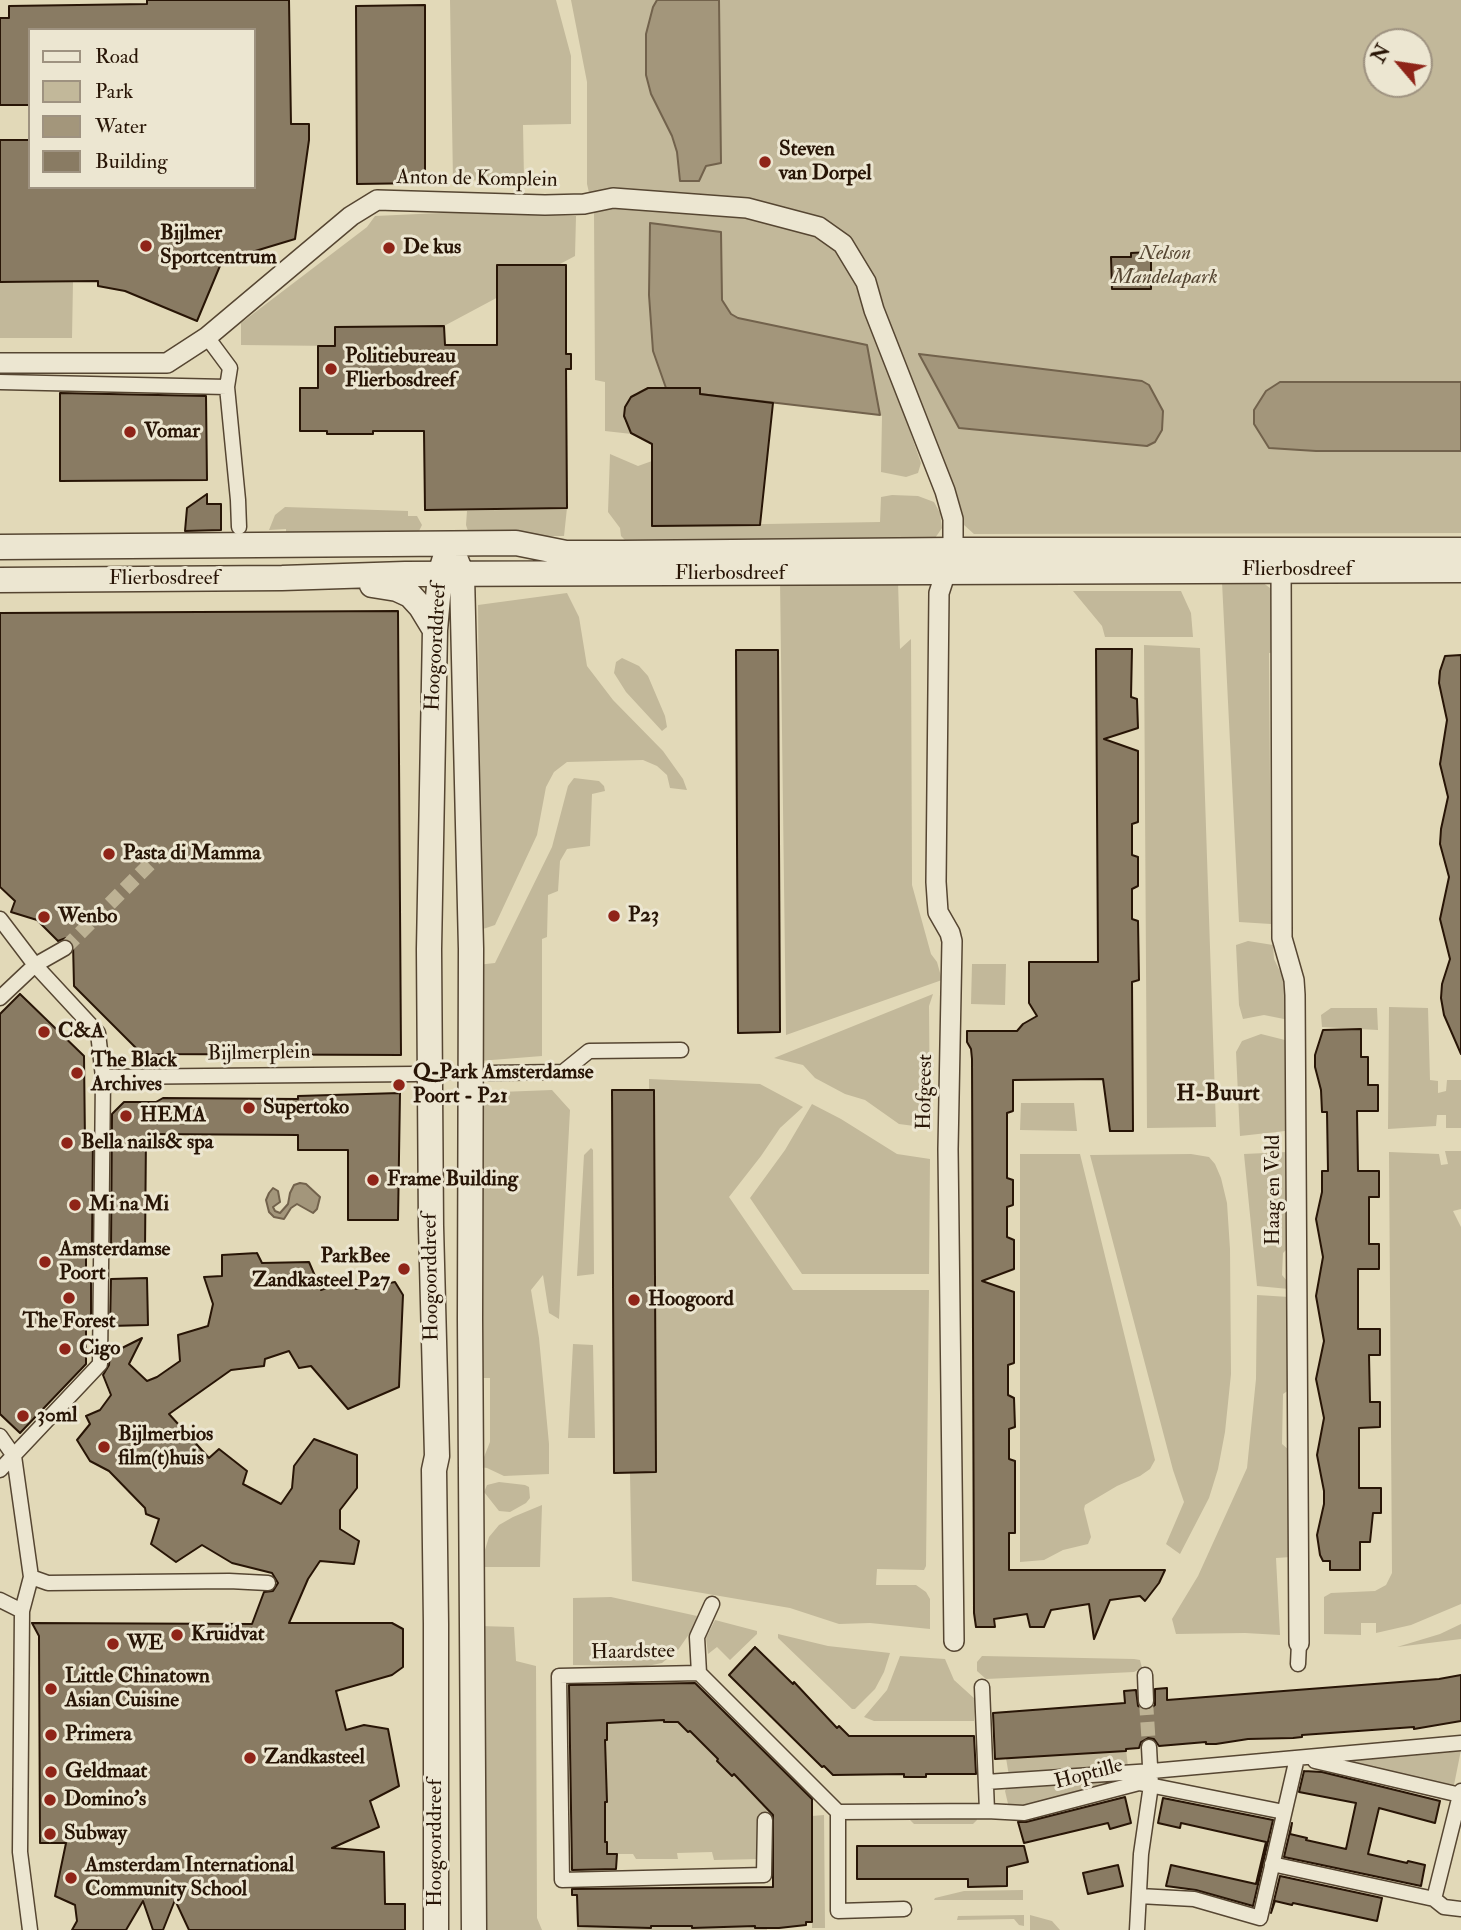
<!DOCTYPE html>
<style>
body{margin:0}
#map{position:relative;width:1461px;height:1930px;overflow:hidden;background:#e2d9b8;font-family:"IM FELL Double Pica",serif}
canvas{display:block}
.legend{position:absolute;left:28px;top:28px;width:228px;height:161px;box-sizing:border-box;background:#ece6d1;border:2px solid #9e9280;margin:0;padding:9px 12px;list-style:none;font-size:21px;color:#281506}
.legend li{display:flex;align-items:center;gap:14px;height:35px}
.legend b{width:35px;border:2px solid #9e9280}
.north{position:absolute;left:1363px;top:28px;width:70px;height:70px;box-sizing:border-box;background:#ece6d1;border:2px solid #9e9280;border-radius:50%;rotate:299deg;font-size:19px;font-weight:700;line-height:28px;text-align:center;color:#281506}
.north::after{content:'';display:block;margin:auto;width:24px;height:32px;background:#8f2418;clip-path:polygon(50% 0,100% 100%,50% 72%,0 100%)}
</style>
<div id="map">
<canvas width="1461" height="1930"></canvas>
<ul class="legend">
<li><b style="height:9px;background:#ece6d1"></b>Road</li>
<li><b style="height:19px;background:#c2b89a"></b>Park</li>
<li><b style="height:19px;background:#a3967b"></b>Water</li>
<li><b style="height:19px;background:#897b63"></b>Building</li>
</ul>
<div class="north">N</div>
</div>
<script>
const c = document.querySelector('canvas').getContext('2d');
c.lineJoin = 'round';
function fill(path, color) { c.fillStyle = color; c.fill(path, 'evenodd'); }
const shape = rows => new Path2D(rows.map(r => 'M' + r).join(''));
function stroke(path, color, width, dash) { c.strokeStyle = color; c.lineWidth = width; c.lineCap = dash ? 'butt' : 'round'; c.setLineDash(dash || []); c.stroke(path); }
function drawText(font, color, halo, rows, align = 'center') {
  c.font = font + ' "IM FELL Double Pica",serif'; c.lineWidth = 6; c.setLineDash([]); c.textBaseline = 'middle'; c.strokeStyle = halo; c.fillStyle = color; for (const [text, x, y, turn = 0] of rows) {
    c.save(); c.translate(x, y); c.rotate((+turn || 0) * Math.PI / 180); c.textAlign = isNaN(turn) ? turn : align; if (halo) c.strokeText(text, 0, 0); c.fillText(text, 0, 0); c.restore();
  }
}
fill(shape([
 [450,0,556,0,571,56,571,124,523,125,524,179,453,181],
 [571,0,1461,0,1461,533,974,534,964,525,930,424,906,420,921,463,918,473,906,477,881,472,882,416,880,415,652,388,636,393,627,404,624,420,632,434,605,431,605,382,595,380,594,214,587,184,587,82],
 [1377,42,1419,42,1419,84,1377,84],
 [462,212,576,216,575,256,444,326,336,327,335,346,241,345,241,323,367,227,375,216],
 [73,282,72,338,0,338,0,283],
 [610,454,638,466,652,461,653,526,880,522,881,497,892,495,918,496,934,502,940,513,942,528,933,541,630,545,621,536,620,528,608,512],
 [285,507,408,511,408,516,417,516,422,525,417,535,286,538,286,529,269,530,275,515],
 [567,508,564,536,476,537,468,531,466,525,467,511],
 [780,580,898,581,900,649,911,639,912,885,931,954,937,962,942,980,786,1035],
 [1222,582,1262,582,1270,588,1279,611,1284,652,1269,653,1271,924,1239,922],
 [1073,591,1181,591,1191,613,1193,637,1105,637,1102,626],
 [567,593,579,617,587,666,613,700,663,751,683,779,687,790,670,788,667,775,657,766,643,760,567,762,554,772,546,787,537,835,495,925,477,931,480,832,478,605],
 [1144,645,1200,648,1216,1127,1147,1128],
 [622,658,639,666,648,676,665,716,667,727,662,731,626,692,614,673,616,662],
 [574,778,599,781,604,786,605,791,592,794,590,846,567,849,560,861,558,891,548,895,547,937,542,939,542,1056,479,1061,477,965,495,963,552,847,568,786],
 [1248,941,1273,945,1274,959,1288,988,1289,1020,1264,1015,1243,1019,1239,1005,1236,945],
 [972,964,1006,964,1005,1005,971,1004],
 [933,994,929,1006,930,1128,899,1124,865,1100,845,1094,815,1078,803,1065,774,1058],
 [1389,1007,1428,1008,1430,1080,1438,1081,1438,1093,1446,1091,1447,1080,1461,1080,1461,1128,1446,1128,1446,1115,1437,1115,1436,1126,1388,1129],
 [1331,1008,1377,1008,1378,1030,1322,1027,1321,1015],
 [1261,1034,1285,1040,1285,1131,1240,1136,1236,1052,1242,1041],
 [649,1079,760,1084,803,1107,780,1128,761,1156,729,1197,793,1290,929,1290,926,1566,924,1570,877,1569,876,1585,916,1585,926,1592,930,1599,930,1629,870,1623,839,1624,790,1608,632,1581,630,1473,651,1472],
 [552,1090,570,1110,559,1319,549,1313,543,1275,531,1290,539,1338,549,1444,549,1474,504,1476,487,1468,480,1467,490,1442,490,1378,478,1378,480,1104,500,1092],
 [1021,1103,1074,1103,1077,1131,1020,1130],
 [812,1104,841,1119,897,1154,930,1159,929,1274,802,1274,750,1198,785,1150],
 [591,1148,593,1150,594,1274,577,1276,584,1155],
 [1445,1151,1461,1151,1461,1209,1453,1211,1461,1227,1461,1604,1411,1625,1376,1633,1376,1623,1361,1623,1361,1635,1324,1634,1324,1597,1331,1593,1375,1591,1386,1585,1392,1573,1389,1152,1439,1154,1441,1165,1448,1164],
 [1287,1152,1287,1249,1283,1253,1282,1275,1288,1282,1289,1289,1257,1286,1244,1154],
 [1020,1154,1080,1154,1155,1460,1150,1469,1140,1476,1117,1486,1085,1505,1084,1509,1091,1537,1088,1544,1063,1550,1044,1560,1020,1562],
 [1191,1154,1209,1157,1215,1164,1221,1178,1227,1203,1230,1249,1231,1374,1225,1432,1218,1469,1209,1498,1180,1554,1166,1544,1184,1502,1173,1470,1090,1155],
 [1257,1295,1289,1297,1289,1390,1283,1394,1282,1444,1289,1450,1291,1557,1276,1558,1280,1635,1245,1633,1176,1634,1172,1619,1198,1576,1247,1468,1256,1379],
 [573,1344,593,1345,595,1438,568,1438],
 [499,1482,525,1485,529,1487,530,1498,526,1503,510,1512,499,1511,484,1492,487,1485],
 [542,1505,540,1567,483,1567,484,1553,489,1537,499,1525,513,1517],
 [611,1597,697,1616,694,1627,678,1650,662,1663,647,1666,573,1665,573,1598],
 [715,1620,757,1631,757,1634,730,1660,717,1647,708,1654,706,1638],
 [1461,1624,1461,1639,1397,1647,1440,1634],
 [480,1626,514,1627,516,1661,536,1666,537,1918,542,1930,481,1930],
 [778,1634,828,1646,890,1653,884,1672,875,1689,855,1709,852,1709,778,1638],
 [900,1656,945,1659,954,1680,975,1699,974,1721,874,1721,864,1717,887,1690],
 [982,1656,1134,1659,1140,1660,1142,1668,1134,1672,986,1679,977,1671,977,1662],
 [674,1720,680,1722,772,1809,759,1824,759,1859,714,1860,712,1852,677,1853,678,1859,636,1859,633,1854,604,1854,605,1722],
 [1126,1749,1128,1767,1009,1776,1006,1758],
 [1461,1750,1453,1790,1339,1760],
 [1108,1779,1109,1786,1016,1810,1009,1808,1005,1791,1007,1787],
 [824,1815,825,1928,812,1928,812,1816],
 [915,1816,976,1818,977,1820,973,1824,914,1824,910,1820],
 [1023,1890,1023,1900,934,1900,935,1898,964,1891],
 [1024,1915,1024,1926,1019,1925,1014,1919,957,1920,958,1916],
 [1030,1915,1052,1921,1060,1930,1030,1930],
 [577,1926,767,1926,767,1930,577,1930]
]), '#c2b89a');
const water = shape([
 [657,0,719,0,721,163,706,166,699,181,680,181,677,152,672,136,651,94,646,75,646,34,653,7,657,0],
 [650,223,721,232,722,300,731,314,738,318,867,345,880,415,700,394,700,388,666,388,653,351,649,295,650,223],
 [919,354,1142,381,1149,385,1163,411,1162,430,1155,442,1147,446,959,428,919,354],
 [1280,382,1461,382,1461,451,1316,451,1269,448,1254,424,1254,410,1266,391,1280,382],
 [300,1183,306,1184,320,1197,317,1209,313,1213,297,1204,291,1208,284,1219,274,1217,269,1212,266,1200,269,1193,273,1188,278,1191,280,1202,273,1207,275,1211,280,1213,288,1204,290,1193,294,1185,300,1183]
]);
fill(water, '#a3967b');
stroke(water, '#72624c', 2);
const building = shape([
 [147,0,289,0,291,124,309,124,309,140,295,239,222,261,197,321,125,291,98,286,98,281,0,282,0,140,30,140,30,187,254,187,254,30,30,30,30,105,0,105,0,18,9,18,9,6,147,4,147,0],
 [425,5,425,183,357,184,356,6,425,5],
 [1151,252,1151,289,1112,289,1111,257,1131,257,1131,253,1151,252],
 [497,265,566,265,566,354,571,354,571,369,566,369,567,508,425,510,424,431,373,431,373,434,327,434,327,431,300,431,300,388,318,388,318,346,335,346,335,327,444,326,445,345,497,345,497,265],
 [648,388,700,388,700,394,773,403,760,525,652,526,652,444,631,433,624,416,625,407,631,397,648,388],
 [60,393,206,396,207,480,60,481,60,393],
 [207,494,207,504,221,504,221,530,185,531,187,508,207,494],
 [398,611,401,1055,142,1054,74,986,73,943,66,938,58,941,37,920,11,912,15,901,0,887,0,613,398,611],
 [1096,649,1132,649,1131,697,1137,699,1138,728,1104,739,1138,751,1138,822,1132,824,1132,855,1138,857,1138,886,1132,889,1132,919,1138,921,1139,980,1132,982,1133,1131,1110,1131,1103,1079,1013,1080,1013,1111,1007,1113,1007,1178,1013,1180,1013,1205,1007,1207,1007,1237,1014,1240,1014,1269,982,1281,1014,1292,1014,1363,1008,1365,1008,1395,1014,1398,1015,1427,1009,1429,1009,1459,1015,1461,1015,1533,1009,1533,1009,1570,1165,1570,1159,1583,1145,1601,1140,1596,1110,1600,1094,1639,1089,1604,1051,1610,1044,1627,1030,1627,1027,1614,994,1619,995,1627,976,1627,974,1613,972,1059,971,1049,967,1042,967,1031,1017,1031,1023,1024,1037,1016,1029,1003,1029,962,1098,962,1096,649],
 [736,650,778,650,780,1032,738,1033,736,650],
 [1461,655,1461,1054,1444,1015,1441,998,1442,984,1450,959,1440,919,1449,877,1440,844,1441,829,1448,797,1440,764,1447,720,1439,683,1440,671,1445,656,1461,655],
 [20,994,84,1056,85,1143,93,1134,92,1249,86,1249,86,1279,91,1279,91,1326,86,1326,86,1364,20,1433,0,1414,0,1014,20,994],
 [1361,1029,1361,1057,1368,1057,1368,1085,1378,1085,1378,1111,1357,1111,1358,1171,1379,1171,1379,1197,1369,1197,1369,1244,1379,1244,1379,1269,1358,1269,1358,1329,1380,1329,1380,1355,1369,1355,1370,1402,1380,1402,1380,1427,1359,1428,1359,1488,1381,1488,1381,1513,1373,1513,1370,1542,1360,1542,1360,1570,1330,1570,1330,1561,1323,1561,1320,1555,1317,1535,1324,1504,1324,1491,1317,1455,1324,1418,1316,1379,1324,1341,1316,1296,1323,1257,1316,1219,1322,1192,1322,1171,1328,1171,1327,1112,1322,1112,1321,1090,1315,1067,1315,1055,1323,1030,1361,1029],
 [612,1090,654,1090,656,1472,614,1473,612,1090],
 [400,1093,398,1220,348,1220,348,1150,298,1150,298,1135,146,1134,145,1250,111,1250,112,1114,124,1102,156,1102,163,1098,298,1099,298,1096,400,1093],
 [257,1253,262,1263,309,1262,321,1290,348,1280,356,1289,395,1282,403,1295,399,1387,348,1409,311,1366,299,1368,289,1351,265,1359,264,1366,231,1370,169,1414,209,1458,219,1449,247,1471,243,1484,281,1504,292,1488,294,1466,314,1439,357,1455,357,1488,340,1510,340,1529,359,1541,354,1564,320,1561,308,1579,289,1623,392,1623,403,1629,403,1667,392,1675,336,1691,346,1730,364,1725,388,1729,399,1786,370,1801,379,1827,332,1848,384,1852,385,1904,405,1904,405,1930,189,1930,175,1900,163,1930,153,1930,143,1901,126,1930,72,1930,77,1921,75,1905,55,1896,66,1843,40,1843,39,1636,32,1623,252,1624,264,1592,273,1591,278,1583,272,1573,232,1563,202,1545,176,1562,151,1544,159,1519,146,1514,145,1508,109,1471,90,1461,77,1440,90,1424,86,1416,100,1410,111,1395,103,1375,109,1365,110,1354,142,1338,129,1364,147,1381,157,1377,180,1361,178,1335,208,1326,213,1304,204,1277,222,1276,222,1255,257,1253],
 [147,1278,148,1325,110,1326,111,1279,147,1278],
 [755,1647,793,1684,794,1682,837,1728,839,1726,849,1736,974,1736,976,1774,926,1774,926,1777,904,1777,904,1774,833,1775,824,1766,822,1767,729,1675,755,1647],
 [1461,1675,1461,1721,1414,1729,1414,1727,1302,1735,1302,1737,1293,1738,1248,1739,1216,1744,1206,1744,1206,1742,1159,1746,1154,1739,1148,1738,1141,1742,1139,1748,1126,1749,1126,1751,995,1759,993,1713,1125,1703,1124,1691,1136,1690,1138,1706,1147,1711,1155,1705,1155,1689,1167,1688,1167,1700,1439,1679,1461,1675],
 [695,1683,812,1799,812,1922,806,1922,806,1925,779,1928,755,1928,755,1926,692,1928,692,1926,651,1926,651,1928,578,1926,577,1895,572,1895,572,1889,773,1887,773,1815,734,1774,732,1776,717,1761,718,1759,690,1731,688,1732,678,1722,664,1722,664,1720,607,1723,607,1740,605,1740,607,1802,605,1802,605,1842,607,1842,607,1854,617,1854,616,1869,572,1870,569,1685,695,1683],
 [1304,1771,1322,1772,1440,1801,1435,1823,1379,1808,1368,1854,1407,1863,1408,1861,1425,1865,1421,1886,1284,1857,1292,1823,1290,1834,1307,1838,1306,1840,1346,1849,1356,1803,1299,1792,1304,1771],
 [1125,1797,1131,1823,1110,1829,1108,1823,1024,1843,1018,1822,1026,1822,1125,1797],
 [1163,1798,1273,1820,1253,1906,1196,1890,1166,1886,1171,1865,1256,1884,1266,1842,1181,1823,1180,1828,1158,1823,1163,1798],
 [857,1846,1024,1846,1028,1862,1007,1867,1007,1886,968,1887,968,1879,857,1879,857,1846],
 [1118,1865,1123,1886,1088,1894,1083,1873,1118,1865],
 [1280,1876,1382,1898,1377,1921,1293,1903,1292,1905,1275,1901,1271,1913,1280,1876]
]);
fill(building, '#897b63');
stroke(building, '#281506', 2);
stroke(shape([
 [65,948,158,856,147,845],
 [424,1074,477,1073],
 [1146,1701,1149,1747]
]), '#bdb294', 14, [14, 7]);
const pedestrian = shape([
 [207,337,230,368,227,387,238,500,239,527],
 [0,382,227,387],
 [0,919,35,965,98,1033,103,1077,100,1364,0,1470],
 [0,998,35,965,65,948],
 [489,1073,563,1072,589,1051,681,1050],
 [103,1077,415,1074],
 [0,1436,14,1456,31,1577,22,1611,20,1852,30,1930],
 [31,1577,48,1583,229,1581,268,1583],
 [0,1600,22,1611],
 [1298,1664,1299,1643],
 [699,1673,697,1637,712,1604],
 [1145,1675,1146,1701],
 [982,1687,987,1811],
 [1315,1761,1460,1795],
 [986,1782,1152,1771,1461,1743],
 [838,1812,987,1811,1024,1813,1139,1783,1284,1812],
 [765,1820,764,1875,562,1880,559,1676,699,1673,838,1812,838,1911,904,1909],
 [1272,1864,1434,1899,1444,1907,1461,1909],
 [1139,1896,1194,1899,1260,1918,1297,1758],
 [1434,1899,1461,1791],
 [1137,1930,1141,1854,1151,1785,1149,1747]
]);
const minor = shape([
 [0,363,167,363,207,337,351,216,377,200,545,205,584,204,613,198,747,208,819,227,843,244,866,282,874,310,945,491,953,519,953,550,939,593,936,882,938,912,950,933,952,941,948,1149,954,1641],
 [1281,557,1282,938,1294,980,1295,995,1299,1643]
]);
const tertiary = shape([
 [0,547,516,543,566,553,622,553,953,550,1461,550],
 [456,560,462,575,471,949,470,1319,474,1930],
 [0,580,282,578,405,574,1461,570],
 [372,585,397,589,410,595,421,607,435,630],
 [436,1930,436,1624,434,1470,437,1456,431,1226,429,949,435,630,440,575,444,561]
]);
stroke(pedestrian, '#564632', 17);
stroke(minor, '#564632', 22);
stroke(tertiary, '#564632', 27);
stroke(pedestrian, '#ece6d1', 14);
stroke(minor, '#ece6d1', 19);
stroke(tertiary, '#ece6d1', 24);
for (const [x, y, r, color] of [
 [765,162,7,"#8f2418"],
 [146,246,7,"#8f2418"],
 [389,248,7,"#8f2418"],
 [331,369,7,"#8f2418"],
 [130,432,7,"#8f2418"],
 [109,854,7,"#8f2418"],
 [614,916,7,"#8f2418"],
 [44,917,7,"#8f2418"],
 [44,1032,7,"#8f2418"],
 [77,1073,7,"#8f2418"],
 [399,1085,7,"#8f2418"],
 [249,1108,7,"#8f2418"],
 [126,1116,7,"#8f2418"],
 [67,1143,7,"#8f2418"],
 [373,1180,7,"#8f2418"],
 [75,1205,7,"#8f2418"],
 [45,1262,7,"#8f2418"],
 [404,1269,7,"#8f2418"],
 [69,1298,7,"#8f2418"],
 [634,1300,7,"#8f2418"],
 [65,1349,7,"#8f2418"],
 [23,1416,7,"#8f2418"],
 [104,1447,7,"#8f2418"],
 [177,1635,7,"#8f2418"],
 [113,1644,7,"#8f2418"],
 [51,1689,7,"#8f2418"],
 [51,1735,7,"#8f2418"],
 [250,1758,7,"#8f2418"],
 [51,1772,7,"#8f2418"],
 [50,1800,7,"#8f2418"],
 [50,1834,7,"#8f2418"],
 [71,1878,7,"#8f2418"]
]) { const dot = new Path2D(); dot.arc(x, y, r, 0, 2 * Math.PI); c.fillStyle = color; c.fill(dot); stroke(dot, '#ece6d1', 2.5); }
drawText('bold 21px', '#281506', '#ece6d1', [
 ["Steven",779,150],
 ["van Dorpel",779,174],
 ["Bijlmer",160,234],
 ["Sportcentrum",160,258],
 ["De kus",403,248],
 ["Politiebureau",345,357],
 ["Flierbosdreef",345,381],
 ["Vomar",144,432],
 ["Pasta di Mamma",123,854],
 ["P23",628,916],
 ["Wenbo",58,917],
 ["C&A",58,1032],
 ["The Black",91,1061],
 ["Archives",91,1085],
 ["Q-Park Amsterdamse",413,1073],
 ["Poort - P21",413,1097],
 ["Supertoko",263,1108],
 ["HEMA",140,1116],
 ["Bella nails& spa",81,1143],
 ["Frame Building",387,1180],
 ["Mi na Mi",89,1205],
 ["Amsterdamse",59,1250],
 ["Poort",59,1274],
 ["ParkBee",390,1257,"right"],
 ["Zandkasteel P27",390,1281,"right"],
 ["Hoogoord",648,1300],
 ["The Forest",69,1322,"center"],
 ["Cigo",79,1349],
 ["30ml",37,1416],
 ["Bijlmerbios",118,1435],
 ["film(t)huis",118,1459],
 ["Kruidvat",191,1635],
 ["WE",127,1644],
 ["Little Chinatown",65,1677],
 ["Asian Cuisine",65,1701],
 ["Primera",65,1735],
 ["Zandkasteel",264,1758],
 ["Geldmaat",65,1772],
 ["Domino's",64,1800],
 ["Subway",64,1834],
 ["Amsterdam International",85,1866],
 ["Community School",85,1890]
], 'left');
drawText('21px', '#281506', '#ece6d1', [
 ["Anton de Komplein",477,180,1],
 ["Flierbosdreef",1297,570],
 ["Flierbosdreef",730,574],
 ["Flierbosdreef",164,579],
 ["Hoogoorddreef",437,647,-87],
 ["Bijlmerplein",259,1054,-1],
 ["Hofgeest",926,1092,-89],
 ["Haag en Veld",1274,1190,-90],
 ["Hoogoorddreef",432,1277,-91],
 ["Haardstee",633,1653,-1],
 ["Hoptille",1089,1775,-15],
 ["Hoogoorddreef",436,1843,-90]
]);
drawText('italic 21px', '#564632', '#ece6d1', [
 ["Nelson",1165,254],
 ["Mandelapark",1165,278]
]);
drawText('bold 23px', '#281506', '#ece6d1', [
 ["H-Buurt",1218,1095]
]);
</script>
